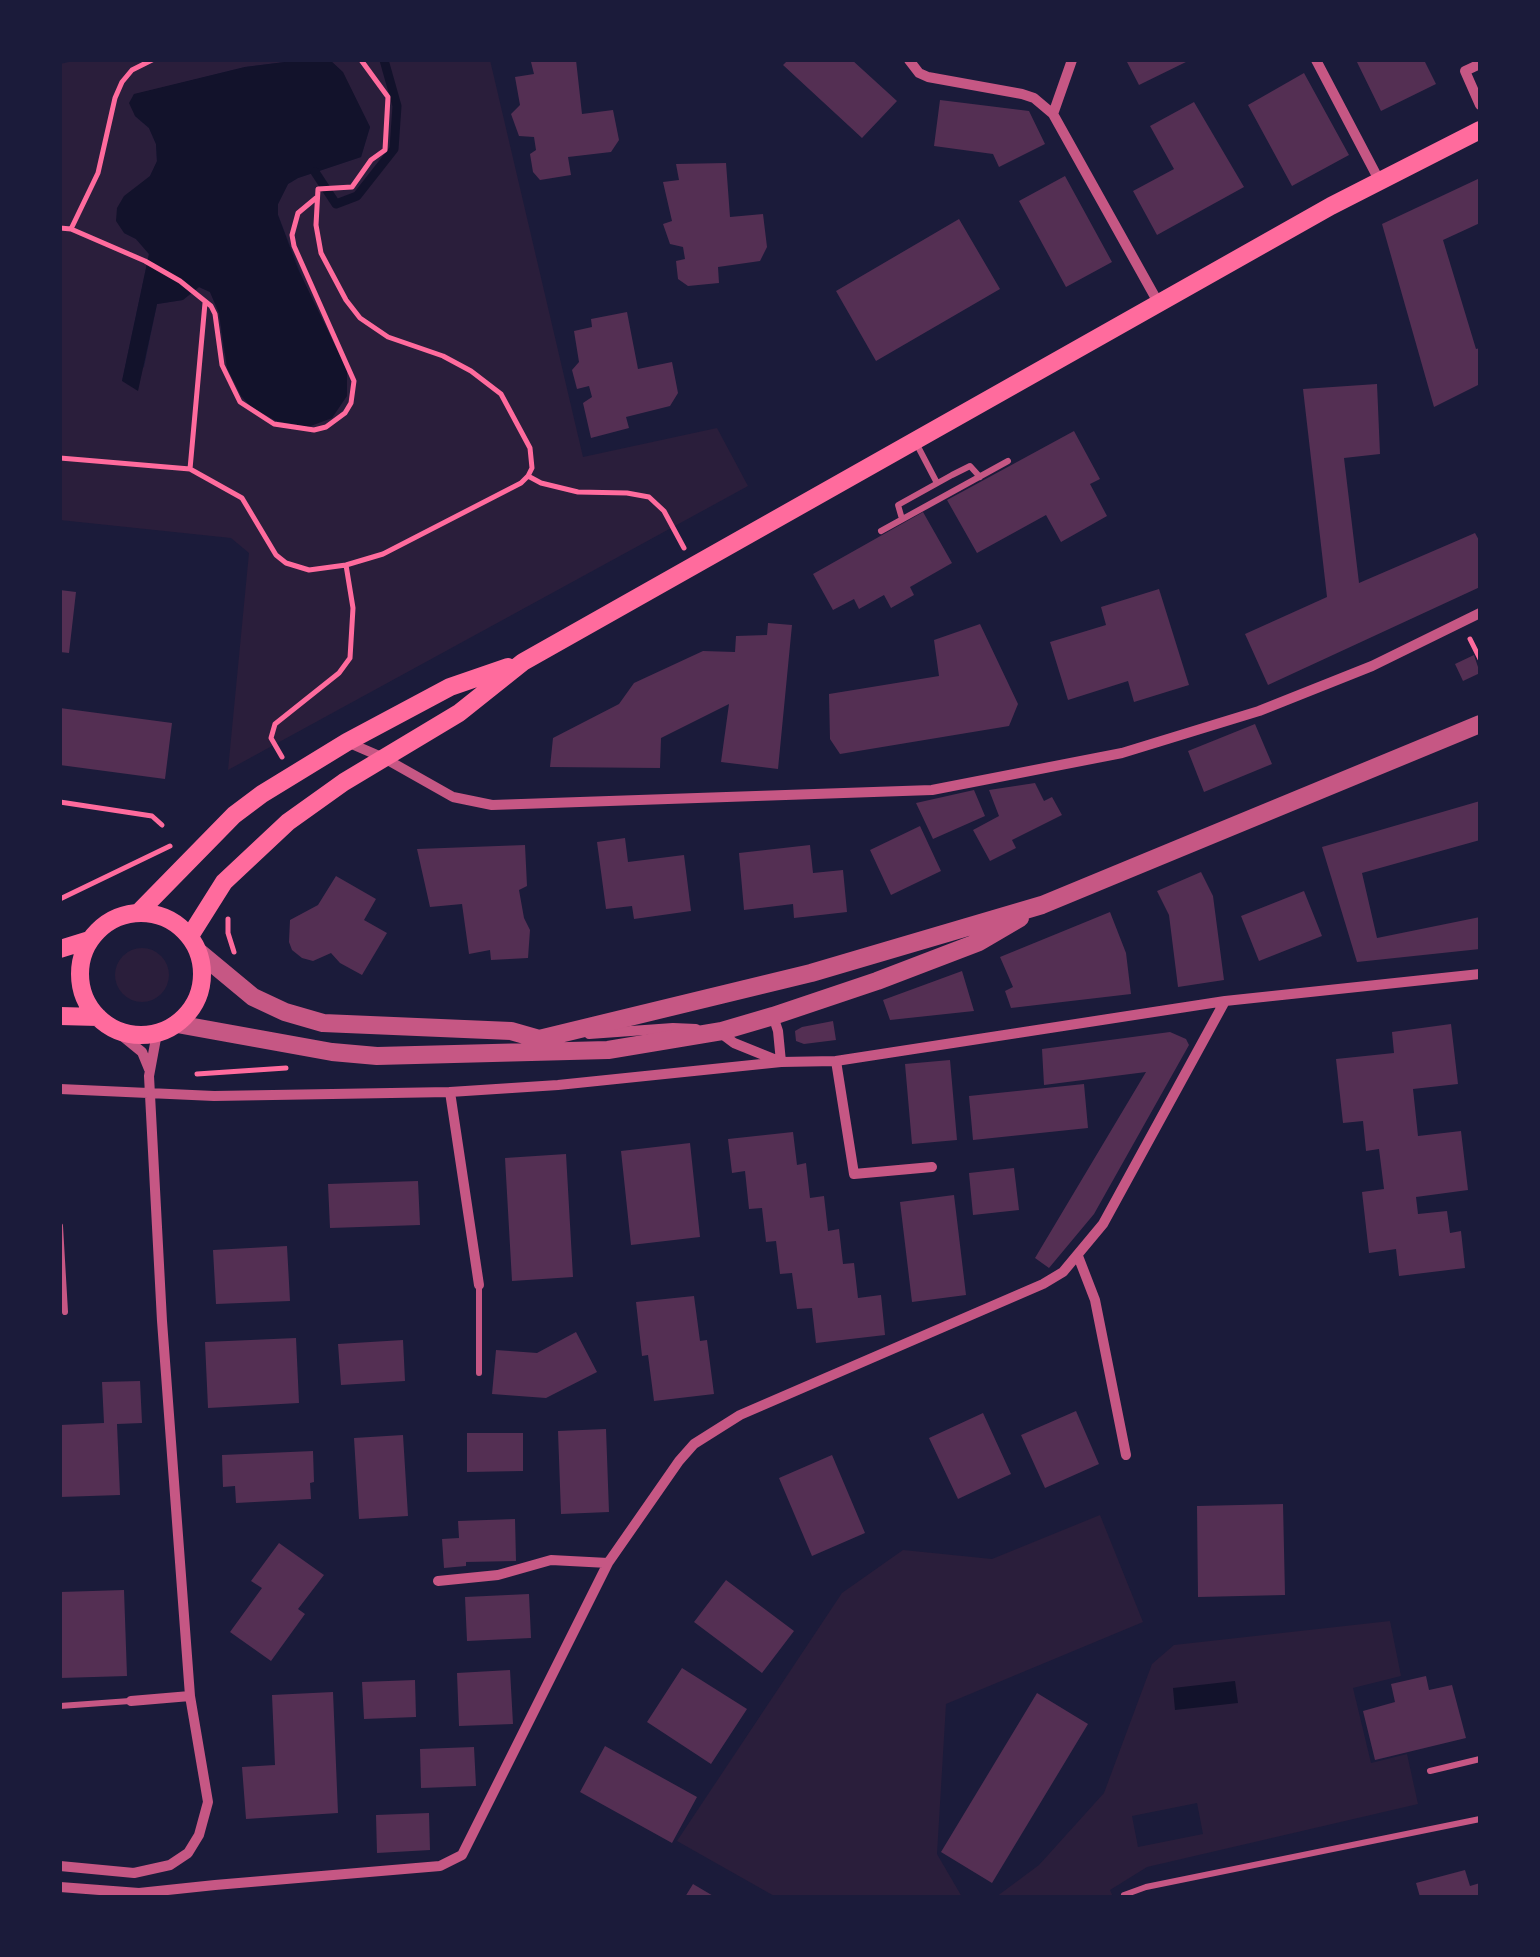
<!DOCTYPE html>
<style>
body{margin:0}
#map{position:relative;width:1540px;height:1957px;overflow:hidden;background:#1b1b3a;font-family:Ubuntu,sans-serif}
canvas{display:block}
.frame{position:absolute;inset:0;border:62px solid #1b1b3a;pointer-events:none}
</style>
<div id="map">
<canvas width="1540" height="1957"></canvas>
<div class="frame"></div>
</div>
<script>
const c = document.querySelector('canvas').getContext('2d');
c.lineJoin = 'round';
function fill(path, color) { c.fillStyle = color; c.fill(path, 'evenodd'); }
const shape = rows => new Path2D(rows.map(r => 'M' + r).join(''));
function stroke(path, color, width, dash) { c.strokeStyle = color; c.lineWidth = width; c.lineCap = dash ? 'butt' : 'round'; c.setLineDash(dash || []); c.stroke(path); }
fill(shape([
 [78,60,301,60,245,67,133,95,135,116,149,128,156,144,157,162,150,176,138,187,124,233,136,239,149,254,122,381,144,367,157,304,182,300,199,287,210,292,219,313,224,353,311,299,278,215,278,204,288,184,298,178,361,157,370,127,342,72,331,61,319,60,490,60,583,457,717,428,748,486,228,770,249,553,231,538,60,520,60,64],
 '115 975a27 27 0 1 1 54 0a27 27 0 1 1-54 0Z',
 [1100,1515,1143,1622,946,1704,937,1854,962,1897,776,1897,677,1841,842,1593,903,1550,992,1559],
 [1390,1621,1401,1676,1353,1688,1371,1763,1407,1754,1418,1804,1147,1867,1110,1890,1113,1897,996,1897,1039,1865,1104,1793,1152,1664,1174,1645],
 [1197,1803,1203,1834,1138,1847,1132,1816]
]), '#2a1e3b');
fill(shape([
 [301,60,331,61,343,72,370,127,361,157,298,178,288,184,278,204,278,215,298,269,347,370,347,396,332,418,308,427,276,421,251,407,241,396,227,368,219,313,210,292,199,287,183,300,157,304,138,391,122,381,149,254,136,239,124,233,116,221,117,208,124,196,150,176,157,161,156,144,149,128,135,116,129,103,134,94,245,67],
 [1235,1681,1238,1703,1175,1710,1173,1688]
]), '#12122b');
stroke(shape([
 [315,172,336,204,357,196,394,149,397,106,384,60]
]), '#12122b', 9);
fill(shape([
 [545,60,576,60,582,114,613,110,619,140,611,152,568,157,571,175,540,180,533,172,530,154,536,150,534,137,519,136,511,114,520,105,515,77,534,74,531,62],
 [788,60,852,60,897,101,862,138,783,65],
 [1126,60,1190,60,1139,85],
 [1356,60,1424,60,1436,84,1381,111],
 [1304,73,1349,155,1292,186,1248,105],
 [940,100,1029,111,1045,144,999,167,993,154,934,146],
 [1194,102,1244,187,1157,235,1133,191,1174,169,1150,126],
 [726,163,730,217,763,214,767,247,760,261,718,267,719,283,688,286,678,279,676,261,685,259,683,247,670,244,663,224,672,221,663,182,679,180,676,164],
 [1065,176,1112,262,1066,287,1019,201],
 [1480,178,1480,223,1443,240,1476,349,1480,348,1480,384,1434,407,1382,224],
 [959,219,1000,289,876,361,836,291],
 [627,312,638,369,672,362,678,393,670,406,626,417,629,428,591,438,583,403,592,397,589,386,577,389,572,370,579,362,574,331,592,327,591,319],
 [1377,384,1380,454,1344,458,1359,583,1475,533,1480,542,1480,587,1268,685,1245,634,1327,597,1303,389],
 [1074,431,1100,479,1090,484,1107,516,1061,542,1046,515,977,553,947,500],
 [923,512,952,563,910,587,914,595,891,608,884,595,859,609,854,599,833,610,813,574],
 [1159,589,1189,685,1134,702,1128,681,1068,700,1050,642,1106,625,1101,607],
 [60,590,76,592,69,653,60,652],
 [768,623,792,625,778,769,721,762,729,704,661,738,660,768,550,767,553,738,619,704,634,683,703,651,735,652,736,636,767,635],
 [980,624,1018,704,1009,726,840,754,830,739,829,694,939,676,934,640],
 [1474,655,1480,673,1463,681,1455,664],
 [60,708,172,723,165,779,60,765],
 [1255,724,1272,764,1204,792,1188,751],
 [1035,783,1044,801,1052,797,1062,815,1012,840,1016,848,990,861,973,830,999,816,989,790],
 [974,790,985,816,933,839,916,803],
 [1480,801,1480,840,1362,873,1377,938,1480,917,1480,949,1357,962,1322,847],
 [920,826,941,871,891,895,870,850],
 [625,838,628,862,684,855,691,911,634,919,632,906,606,909,597,842],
 [525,845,527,886,519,890,524,918,530,930,528,958,491,960,490,950,469,954,462,904,430,907,417,849],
 [810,845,813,873,843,870,847,912,794,918,793,904,744,910,739,853],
 [1201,872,1213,896,1224,980,1178,987,1169,915,1157,891],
 [336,876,376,899,364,920,387,933,362,975,340,963,331,953,313,961,302,958,292,950,289,942,290,920,318,905],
 [1304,891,1322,936,1259,961,1241,916],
 [1110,912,1126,953,1131,994,1011,1008,1005,991,1013,987,1000,957],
 [962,971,974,1011,890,1020,883,1000],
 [833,1021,836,1040,804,1044,796,1041,795,1031,802,1027],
 [1451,1024,1458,1084,1413,1089,1418,1136,1461,1131,1468,1190,1416,1197,1418,1214,1447,1211,1450,1233,1461,1231,1465,1268,1399,1276,1396,1249,1369,1253,1362,1192,1384,1189,1379,1149,1366,1151,1363,1121,1343,1123,1336,1059,1394,1053,1392,1032],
 [1170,1032,1186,1039,1189,1045,1094,1214,1049,1268,1035,1258,1146,1072,1044,1085,1042,1049],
 [950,1060,957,1140,912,1144,905,1064],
 [1084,1084,1088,1128,973,1140,969,1096],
 [793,1132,797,1165,806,1163,810,1198,824,1196,828,1231,839,1229,843,1264,854,1263,858,1298,881,1295,885,1335,816,1343,812,1308,797,1309,792,1273,780,1274,776,1241,766,1242,762,1208,749,1209,745,1171,732,1173,728,1139],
 [690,1143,700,1237,631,1245,621,1151],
 [566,1154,573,1277,512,1281,505,1158],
 [1014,1168,1019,1210,973,1215,969,1173],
 [418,1181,420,1225,330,1228,328,1184],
 [954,1195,966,1295,912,1302,900,1202],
 [287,1246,290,1301,216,1304,213,1250],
 [694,1296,700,1341,707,1340,714,1394,654,1401,648,1355,642,1356,636,1302],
 [576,1332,597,1372,546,1398,492,1394,496,1350,537,1353],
 [296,1338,299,1403,208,1408,205,1342],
 [403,1340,405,1381,341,1385,338,1344],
 [140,1381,142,1423,117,1424,120,1495,60,1497,60,1425,104,1423,102,1382],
 [1076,1411,1099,1464,1045,1488,1021,1435],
 [983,1413,1011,1474,958,1499,929,1438],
 [606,1429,609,1512,561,1514,558,1431],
 [467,1433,523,1433,523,1471,467,1472],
 [403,1435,408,1516,359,1519,354,1438],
 [313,1451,314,1482,310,1483,311,1499,236,1503,235,1486,223,1487,222,1455],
 [832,1455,865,1533,812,1556,779,1478],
 [1283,1504,1285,1595,1198,1597,1197,1506],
 [515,1519,516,1561,466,1562,466,1566,444,1568,442,1539,459,1538,458,1521],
 [279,1543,324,1575,298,1609,305,1614,271,1661,230,1632,262,1588,251,1581],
 [726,1580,794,1631,762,1673,694,1622],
 [124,1590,127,1676,60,1678,60,1592],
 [529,1594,531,1638,467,1641,465,1597],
 [682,1668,747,1709,711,1764,647,1722],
 [510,1670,513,1724,459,1726,457,1673],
 [1426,1676,1429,1690,1452,1685,1466,1738,1375,1760,1363,1711,1395,1702,1391,1684],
 [415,1680,416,1717,364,1719,362,1682],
 [333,1692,338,1813,246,1819,242,1767,275,1765,272,1695],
 [1037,1693,1088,1724,992,1883,941,1852],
 [605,1746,697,1797,672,1843,580,1792],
 [474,1747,476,1786,421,1788,420,1749],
 [429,1813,430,1850,377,1853,376,1815],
 [1465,1870,1470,1886,1480,1883,1480,1897,1420,1897,1416,1883],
 [693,1884,715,1897,685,1897]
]), '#542f53');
stroke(shape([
 [60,228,71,229,145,261,180,281,211,306,215,314,222,365,240,402,274,424,314,430,326,427,345,413,351,403,354,381,294,246,292,235,298,213,316,198],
 [71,229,98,173,115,98,122,82,132,70,152,60],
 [60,458,190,469,242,498,276,555,286,563,309,570,346,565,383,554,521,483,528,476,532,468,530,448,501,394,471,371,443,356,388,337,360,318,346,300,321,253,316,225,318,189,352,187,371,160,385,150,388,97,361,60],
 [190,469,205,303],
 [528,476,541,483,578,492,627,493,649,497,664,511,684,548],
 [1470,639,1480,659],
 [282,757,271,738,275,724,339,673,350,658,353,608,346,565],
 [60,802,152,816,162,825],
 [60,899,170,846],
 [228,919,228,933,234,952],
 [197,1074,286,1068]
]), '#ff6b9d', 5);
stroke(shape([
 [915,441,937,483],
 [902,519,898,505,952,475,970,466,980,477],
 [881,531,1008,461],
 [60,1226,65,1312],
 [479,1373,479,1285],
 [60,1706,130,1701],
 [1430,1771,1480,1759],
 [1124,1895,1146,1887,1480,1819]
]), '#c65784', 6);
stroke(shape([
 [909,60,919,73,928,77,1022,94,1034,98,1053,114,1072,60],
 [1316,60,1379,180],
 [1480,64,1465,71,1480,105],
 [1053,114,1159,304],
 [347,742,384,758,453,797,492,805,932,790,1122,753,1259,711,1372,666,1480,613],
 [115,1030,142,1052,149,1069],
 [718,1031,734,1043,781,1062,778,1031,773,1016],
 [589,1034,673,1028,696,1029],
 [836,1061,854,1174,932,1167],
 [60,1089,214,1096,450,1092,558,1085,781,1062,836,1061,1225,1001,1480,974],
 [450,1092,479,1285],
 [1078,1256,1095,1300,1126,1455],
 [438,1581,498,1575,551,1560,608,1563],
 [131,1701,190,1696],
 [60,1866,134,1873,170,1865,188,1853,199,1835,208,1802,190,1696,162,1321,149,1076,157,1033],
 [60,1887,139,1893],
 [139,1897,139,1893,215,1885,440,1866,462,1855,608,1563,679,1461,694,1444,740,1415,1043,1284,1063,1272,1103,1224,1225,1001]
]), '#c65784', 10);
stroke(shape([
 [200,953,253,997,285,1012,323,1023,511,1031,539,1039,811,973,1042,905,1480,724],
 [177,1024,332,1052,377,1056,608,1050,722,1031,773,1016,877,981,979,942,1020,918]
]), '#c65784', 18);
stroke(shape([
 [139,912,234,815,262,794,347,742,450,687,508,667],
 '80 974a61 61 0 1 1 122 0a61 61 0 1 1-122 0Z',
 [190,936,224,882,288,822,344,782,459,713,523,662,1331,206,1480,130],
 [60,949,89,940],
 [60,1016,98,1017]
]), '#ff6b9d', 18);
</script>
